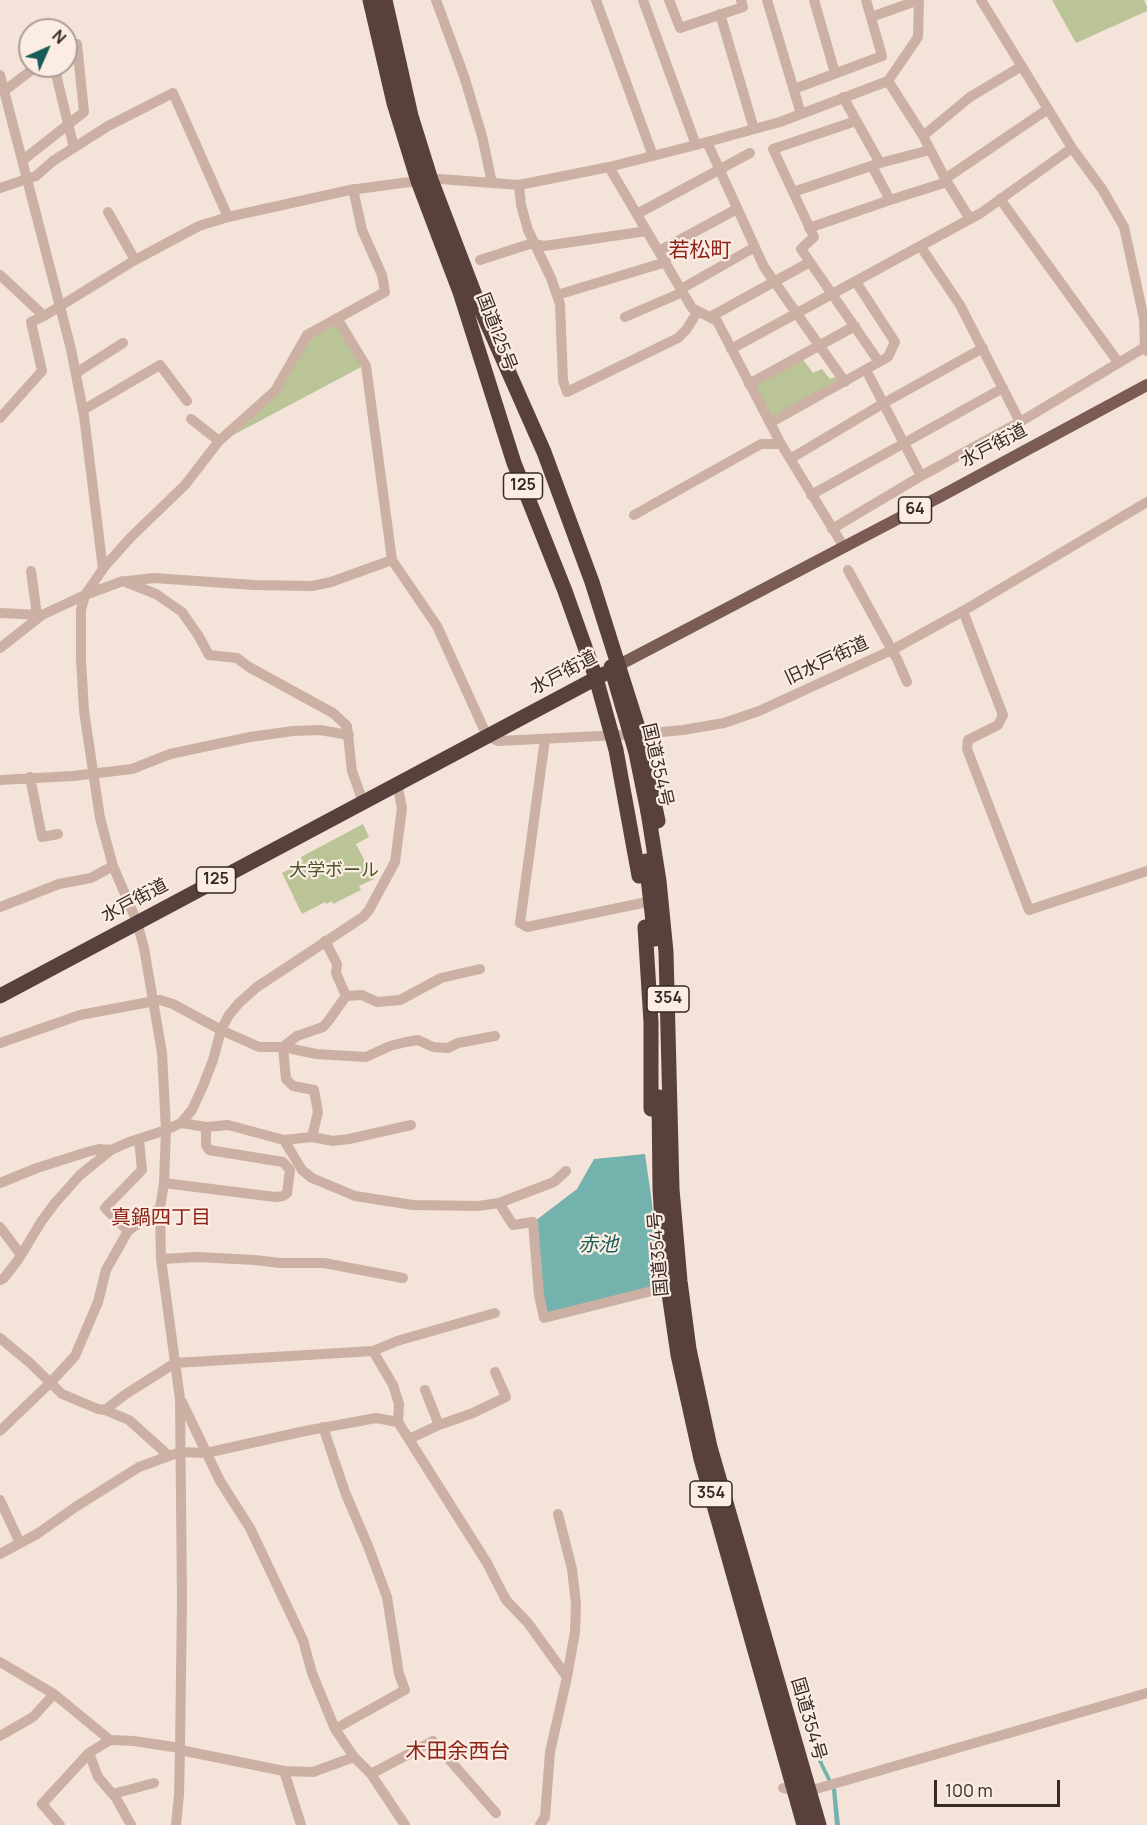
<!DOCTYPE html>
<meta charset="utf-8">
<style>
body{margin:0}
#map{position:relative;width:1147px;height:1825px;overflow:hidden;background:#f3e3d8;font-family:Manrope,sans-serif}
canvas{display:block}
.north{position:absolute;left:18px;top:18px;width:60px;height:60px;box-sizing:border-box;background:#fbede4;border:2px solid #ad9f98;border-radius:50%;rotate:45deg;font-size:16px;font-weight:700;line-height:24px;text-align:center;color:#372925}
.north::after{content:'';display:block;margin:auto;width:21px;height:27px;background:#175c57;clip-path:polygon(50% 0,100% 100%,50% 72%,0 100%)}
.scale{position:absolute;left:934px;top:1780px;width:126px;height:27px;box-sizing:border-box;border:3px solid #372925;border-top:0;padding-left:8px;font-size:18px;line-height:21px;white-space:nowrap;color:#372925;-webkit-text-stroke:4px #fbede4;paint-order:stroke}
</style>
<div id="map">
<canvas width="1147" height="1825"></canvas>
<div class="north">N</div>
<div class="scale">100 m</div>
</div>
<script>
const c = document.querySelector('canvas').getContext('2d');
c.lineJoin = 'round';
function fill(path, color) { c.fillStyle = color; c.fill(path, 'evenodd'); }
const shape = rows => new Path2D(rows.map(r => 'M' + r).join(''));
function stroke(path, color, width, dash) { c.strokeStyle = color; c.lineWidth = width; c.lineCap = dash ? 'butt' : 'round'; c.setLineDash(dash || []); c.stroke(path); }
function drawText(font, color, halo, rows, align = 'center') {
  c.font = font + ' Manrope,"Noto Sans JP",sans-serif'; c.lineWidth = 4.5; c.setLineDash([]); c.textBaseline = 'middle'; c.strokeStyle = halo; c.fillStyle = color; for (const [text, x, y, turn = 0] of rows) {
    c.save(); c.translate(x, y); c.rotate((+turn || 0) * Math.PI / 180); c.textAlign = isNaN(turn) ? turn : align; if (halo) c.strokeText(text, 0, 0); c.fillText(text, 0, 0); c.restore();
  }
}
fill(shape([
 [1052,0,1144,0,1147,7,1147,11,1076,43],
 [337,321,363,366,222,441,277,393,309,337],
 [802,358,813,373,822,369,830,379,835,377,842,381,771,421,752,385],
 [363,824,369,837,356,844,374,879,359,886,361,890,333,904,332,901,326,904,325,902,302,914,282,873,303,862,301,857]
]), '#bbc496');
fill(shape([
 [645,1154,652,1203,659,1287,545,1316,535,1221,577,1189,594,1159],
 [821,1759,836,1789,840,1825,835,1825,832,1790,818,1761]
]), '#74b3ad');
stroke(shape([
 [813,1750,822,1761]
]), '#74b3ad', 2);
stroke(shape([
 [436,0,464,76,482,136,492,183],
 [596,0,653,156],
 [643,0,696,145],
 [669,0,680,28,743,7,741,0],
 [767,0,801,114],
 [814,0,835,73],
 [981,0,1072,148,1102,189,1124,227,1144,319,1145,347,1147,351],
 [720,14,754,129],
 [871,17,919,0],
 [54,66,74,148],
 [0,75,71,349,84,416,103,569],
 [888,81,922,134,947,182,970,219],
 [794,89,882,56,866,0],
 [4,91,37,66],
 [843,97,880,163],
 [856,121,773,149,814,237,801,249,879,362],
 [923,136,970,97,1022,66],
 [707,142,764,267,845,382],
 [23,160,84,112,77,44,66,50],
 [872,166,890,200],
 [609,167,692,308,717,321,781,444,844,547],
 [945,179,1048,109],
 [519,185,521,205,528,230,551,278,560,304,563,381,567,392,678,338,686,330,698,311],
 [0,188,36,176,53,161,108,126,173,93,228,217,350,190,402,183,440,179,519,185,609,167,696,145,780,122,888,81,918,37,919,0],
 [793,192,880,163,930,150],
 [1000,199,1118,362],
 [108,212,135,260],
 [637,214,750,153],
 [809,228,890,200,947,182],
 [921,247,960,305,1020,422],
 [659,251,737,209],
 [480,260,533,243,544,246,647,231],
 [0,275,44,316,31,322,42,371,0,418],
 [681,289,755,247],
 [557,295,666,262],
 [44,316,135,260,199,226,228,217],
 [625,317,683,292],
 [710,317,810,262],
 [337,318,366,366,392,560,437,626,487,736,498,741,640,734,683,730,724,723,759,711,892,650,963,611,1147,502],
 [731,349,981,213,1072,148],
 [866,370,921,476],
 [76,373,123,343],
 [749,384,855,326],
 [83,410,160,365,187,401],
 [191,419,219,441],
 [770,423,888,357,895,342,856,282],
 [790,459,884,403,983,348],
 [811,495,1003,388],
 [634,515,761,444,781,444],
 [832,529,921,476,1020,422,1145,347],
 [848,570,898,661,907,682],
 [31,571,37,615],
 [127,581,154,578,254,585,312,586,331,582,392,560],
 [963,611,1003,715,998,725,968,740,967,749,1029,910,1147,871],
 [0,613,42,615,85,595,123,581,156,594,182,612,198,635,209,655,237,658,249,667,333,713,347,726,352,771,363,802],
 [0,648,42,615],
 [545,739,520,923,527,927,642,903],
 [30,777,42,837,58,834],
 [0,780,73,776,132,769,170,754,250,737,293,731,320,730,349,735],
 [0,907,59,884,91,878,113,866],
 [346,996,362,995,377,1002,400,1000,441,978,480,969],
 [0,1043,80,1015,160,1000,173,1004,221,1030,259,1047,283,1047,316,1054,366,1057,390,1046,406,1042,418,1040,433,1047,448,1048,458,1043,495,1036],
 [181,1123,206,1127,228,1125,284,1140,302,1170,312,1178,355,1196,413,1205,478,1206,499,1203,554,1182,566,1171],
 [312,1137,318,1112,314,1090,293,1086,286,1079,283,1047,297,1036,323,1027,329,1020,346,996,336,973,337,964,325,941],
 [284,1140,312,1137,333,1141,349,1139,411,1125],
 [0,1183,37,1168,87,1152,99,1149,111,1150],
 [164,1183,275,1197,283,1196,287,1193,290,1170,283,1162,209,1150,206,1145,206,1127],
 [499,1203,513,1225,533,1222,539,1295,544,1318,668,1287],
 [0,1227,21,1255],
 [128,1231,105,1208,142,1170,139,1140],
 [161,1259,197,1257,255,1260,280,1263,324,1263,403,1278],
 [0,1280,4,1278,18,1260,41,1222,55,1203,80,1175,111,1150,129,1142,166,1130,181,1123,192,1110,203,1086,213,1060,221,1030,229,1015,239,1003,257,987,363,917,369,910,395,862,402,808,397,783],
 [0,1338,29,1362,62,1394,98,1409,105,1410,129,1420,169,1456],
 [373,1351,393,1385,399,1404,398,1422,487,1563,506,1600,528,1623,567,1677],
 [425,1390,439,1425],
 [182,1402,220,1481,250,1528,303,1640,312,1673,335,1729,354,1757,371,1774,405,1825],
 [105,1410,126,1394,175,1363,373,1351,397,1341,495,1313],
 [323,1427,345,1492,368,1546,387,1597,399,1674,405,1690,335,1729],
 [0,1431,51,1382,75,1356,98,1302,106,1270,128,1231,160,1208],
 [409,1439,439,1425,473,1413,506,1397,495,1372],
 [0,1500,20,1543],
 [0,1554,37,1534,77,1506,139,1467,169,1456,180,1452,206,1453,305,1431,376,1418,398,1422],
 [0,1662,54,1694,110,1740,134,1741,180,1748,185,1751,284,1771,313,1772,354,1757],
 [0,1736,33,1717,54,1694],
 [89,1753,98,1777,116,1798,131,1825],
 [284,1771,301,1825],
 [371,1774,433,1741,496,1813],
 [783,1788,794,1791,809,1791,1147,1693],
 [113,1794,154,1783],
 [60,1825,42,1804,89,1753,110,1740],
 [176,1825,179,1795,180,1748,182,1600,180,1399,161,1259,160,1208,164,1183,166,1130,162,1053,144,948,137,922,113,866,100,818,84,711,81,660,81,610,85,595,105,566,131,537,185,485,219,441,275,391,307,335,385,292,382,275,362,230,353,189],
 [540,1825,545,1817,550,1752,567,1677,575,1632,576,1604,572,1569,558,1514]
]), '#ccb0a3', 10);
stroke(shape([
 [619,665,943,495,1147,385]
]), '#7a5c55', 12);
stroke(shape([
 [370,0,394,103,418,181,463,300],
 [385,0,411,116,431,180,478,303],
 [460,292,514,463,565,591,596,678,616,750,639,876],
 [475,296,544,452,592,582,640,734,658,821],
 [648,812,659,881,666,952,672,1189,680,1281,689,1349,710,1447,819,1825],
 [646,861,655,939],
 [645,927,651,1022,651,1109],
 [0,996,604,674],
 [659,1097,660,1189,663,1239,668,1287,678,1355,701,1459,804,1825]
]), '#58413c', 15);
stroke(shape([
 [611,667,636,753,648,812]
]), '#58413c', 15);
for (const [x, y, w] of [
 [523,486,39],
 [915,510,33],
 [216,880,39],
 [668,999,42],
 [711,1494,42]
]) { const box = new Path2D(); box.roundRect(x - w / 2, y - 13, w, 26, 4.5); c.fillStyle = '#fbede4'; c.fill(box); stroke(box, '#372925', 1.5); }
drawText('bold 16px', '#372925', null, [
 ["125",523,486],
 ["64",915,510],
 ["125",216,880],
 ["354",668,999],
 ["354",711,1494]
]);
drawText('18px', '#372925', '#fbede4', [
 ["国道125号",496,332,69],
 ["水戸街道",994,446,-28],
 ["旧水戸街道",827,661,-25],
 ["水戸街道",564,673,-28],
 ["国道354号",657,765,77],
 ["水戸街道",135,901,-28],
 ["国道354号",659,1254,-95],
 ["国道354号",808,1719,74]
]);
drawText('18px', '#4c5727', '#fbede4', [
 ["大学ボール",334,871]
]);
drawText('20px', '#8d2317', '#fbede4', [
 ["真鍋四丁目",161,1218]
]);
drawText('italic 20px', '#175c57', '#fbede4', [
 ["赤池",598,1245]
]);
drawText('21px', '#8d2317', '#fbede4', [
 ["若松町",700,251],
 ["木田余西台",458,1752]
]);
</script>
